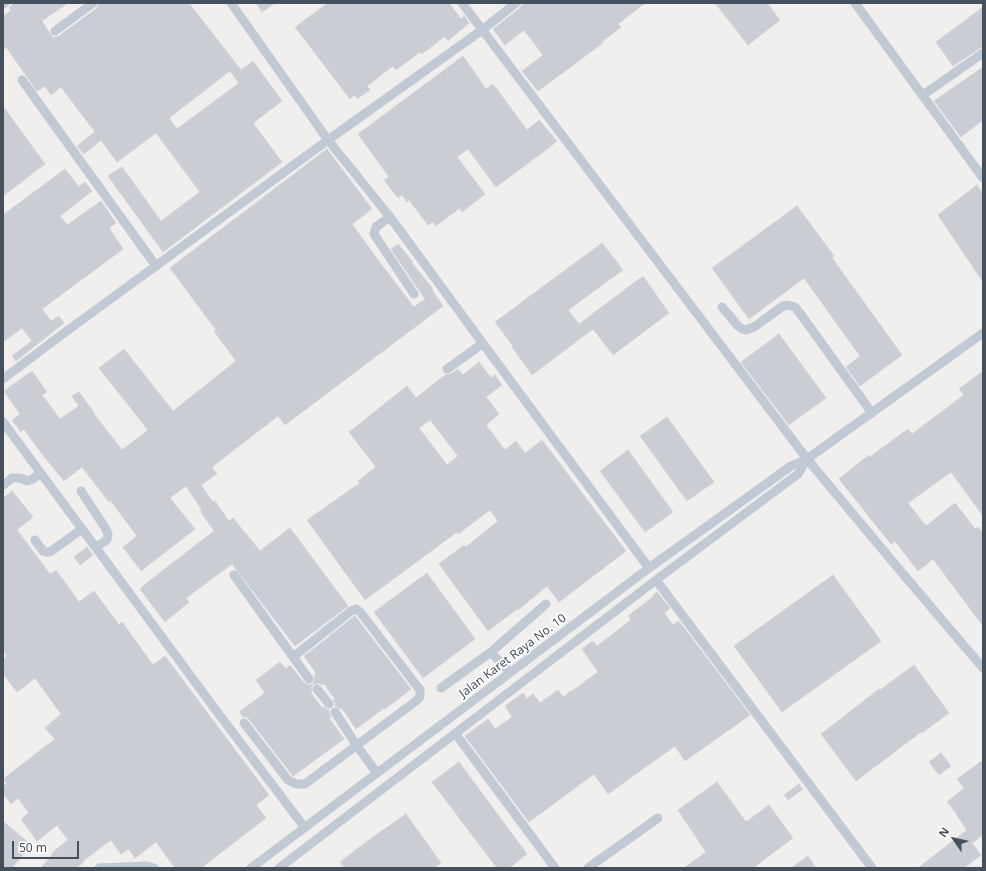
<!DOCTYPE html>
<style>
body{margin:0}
#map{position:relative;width:986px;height:871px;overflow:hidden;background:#f1eeee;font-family:"Noto Sans",sans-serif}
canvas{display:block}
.frame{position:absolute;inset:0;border:4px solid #45505d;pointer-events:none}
.north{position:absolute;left:934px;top:819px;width:40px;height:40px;-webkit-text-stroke:3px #fff;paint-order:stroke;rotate:304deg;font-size:11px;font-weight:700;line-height:16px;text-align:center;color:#45505d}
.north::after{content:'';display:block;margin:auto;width:14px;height:18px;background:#45505d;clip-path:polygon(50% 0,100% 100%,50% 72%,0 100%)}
.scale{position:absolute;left:12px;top:841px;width:67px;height:18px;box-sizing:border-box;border:2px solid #45505d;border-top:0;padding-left:5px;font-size:12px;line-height:14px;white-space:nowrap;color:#45505d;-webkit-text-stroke:3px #fff;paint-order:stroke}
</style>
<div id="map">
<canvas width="986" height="871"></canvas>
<div class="frame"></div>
<div class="north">N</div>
<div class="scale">50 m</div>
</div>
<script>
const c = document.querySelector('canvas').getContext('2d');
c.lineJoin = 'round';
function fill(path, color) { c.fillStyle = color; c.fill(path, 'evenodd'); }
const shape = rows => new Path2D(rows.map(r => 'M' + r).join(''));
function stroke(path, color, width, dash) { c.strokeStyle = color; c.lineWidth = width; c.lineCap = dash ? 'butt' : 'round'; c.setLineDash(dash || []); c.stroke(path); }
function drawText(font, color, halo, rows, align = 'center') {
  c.font = font + ' "Noto Sans",sans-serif'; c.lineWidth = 3.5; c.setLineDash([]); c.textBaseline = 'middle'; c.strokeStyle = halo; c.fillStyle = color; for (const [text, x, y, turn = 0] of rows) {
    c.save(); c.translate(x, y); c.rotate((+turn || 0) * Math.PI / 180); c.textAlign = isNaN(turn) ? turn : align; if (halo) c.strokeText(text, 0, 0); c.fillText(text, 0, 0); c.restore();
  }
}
const building = shape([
 [14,3,68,3,42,21,53,38,59,36,97,8,99,3,189,3,241,70,253,61,282,101,253,123,282,162,163,252,108,176,122,167,161,221,200,192,156,133,117,162,101,140,84,154,77,146,95,132,61,87,51,95,45,86,37,91,6,47,3,49,3,16,11,11,9,8,14,3],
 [230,71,239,83,177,129,169,118,230,71],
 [256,3,275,3,262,12,256,3],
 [328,3,449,3,461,19,464,16,469,23,448,41,445,36,422,54,420,52,396,70,393,66,367,86,370,90,357,99,355,95,350,99,295,27,328,3],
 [523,3,645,3,618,24,621,27,602,42,603,43,538,91,522,71,543,55,524,30,505,45,493,29,520,8,523,3],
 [715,3,767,3,780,20,748,45,715,3],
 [983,7,983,47,980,48,953,66,936,42,983,7],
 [463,56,486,89,493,84,527,130,539,120,557,141,550,147,496,187,468,149,457,157,485,194,462,212,460,208,436,226,433,222,428,225,409,200,407,202,402,195,398,198,384,180,389,177,358,134,463,56],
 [983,67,983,120,961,137,934,101,983,67],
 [3,106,45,164,3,196,3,106],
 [327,149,372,209,352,224,378,260,414,307,425,299,391,249,398,244,413,262,412,263,433,289,432,290,443,306,285,425,278,416,212,467,217,474,201,485,213,502,215,501,229,521,233,518,260,551,290,528,348,606,295,646,232,564,186,598,189,602,165,622,140,589,149,581,214,531,200,511,202,510,186,486,170,498,195,529,141,571,123,547,137,536,110,500,109,502,82,467,64,481,42,454,24,429,21,432,12,420,20,414,4,391,32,371,47,392,42,395,60,419,79,406,72,396,79,392,95,414,94,414,122,450,148,430,99,368,124,349,173,411,236,361,214,331,216,330,170,268,327,149],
 [65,169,79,187,85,182,92,191,60,216,67,225,101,201,116,223,109,228,123,249,42,309,51,321,59,316,64,323,16,361,12,356,32,341,22,328,3,342,3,215,65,169],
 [977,185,983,194,983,282,938,215,977,185],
 [797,206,834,256,832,258,902,355,860,386,846,367,860,356,804,278,749,319,712,268,797,206],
 [602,243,623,270,568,310,579,324,643,276,669,313,613,355,593,329,532,375,512,347,513,346,495,322,602,243],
 [779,334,826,398,789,425,741,362,779,334],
 [479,362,491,378,495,375,502,385,486,397,499,414,486,425,505,450,516,441,525,453,542,440,626,551,559,602,547,586,518,610,517,609,488,631,439,564,464,545,466,547,498,521,490,510,458,534,457,532,365,600,307,520,360,483,358,481,376,467,349,432,407,386,416,398,445,375,450,374,458,369,463,375,479,362],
 [430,420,458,456,447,465,419,428,430,420],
 [983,371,983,516,951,472,908,503,926,526,955,503,975,529,978,527,983,533,983,626,933,559,918,571,895,541,891,544,839,479,869,455,870,457,908,429,912,434,964,395,959,389,983,371],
 [667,417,714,482,687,501,640,436,667,417],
 [628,450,673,512,645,532,600,471,628,450],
 [12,491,33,517,17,530,50,574,56,570,79,602,94,591,119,625,122,622,153,665,165,656,269,795,256,805,266,818,201,868,175,868,156,842,135,858,129,849,121,854,111,840,83,861,84,862,76,868,41,868,51,856,54,851,68,840,57,825,37,841,21,819,29,813,18,798,11,804,3,793,3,786,7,784,3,779,55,739,45,728,61,714,35,678,17,692,3,674,3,660,7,656,3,650,3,498,12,491],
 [87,547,93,555,80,565,74,557,87,547],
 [427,573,475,639,423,678,374,612,427,573],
 [833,575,881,641,782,712,734,646,833,575],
 [657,592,670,608,664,613,673,625,679,621,750,715,685,761,675,746,608,794,594,774,529,822,465,736,488,719,495,729,512,717,505,706,523,693,527,699,533,694,540,703,558,690,563,697,572,690,572,691,598,672,582,649,593,641,597,646,631,620,628,616,654,596,653,595,657,592],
 [355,616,411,689,385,709,384,708,356,729,342,708,340,709,338,707,335,706,335,703,333,700,335,699,324,684,322,685,319,683,314,684,311,687,312,692,311,693,322,708,324,707,326,709,329,710,329,713,331,716,329,718,344,739,293,776,249,719,246,717,243,717,239,712,265,693,256,680,280,662,286,669,290,665,304,683,309,685,313,684,315,679,314,675,316,673,304,656,330,636,329,636,355,616],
 [914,665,949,713,922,733,921,732,856,781,821,734,879,689,880,690,914,665],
 [941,753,951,766,939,775,929,762,941,753],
 [983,760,983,835,972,843,981,855,964,868,918,868,967,830,956,814,957,814,947,802,964,788,957,779,983,760],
 [459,762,527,854,509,868,497,868,432,782,459,762],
 [717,782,746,822,769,805,793,838,753,868,684,868,706,852,678,810,717,782],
 [799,784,803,789,788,800,784,795,799,784],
 [406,814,441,863,433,868,345,868,340,862,366,842,406,814],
 [3,821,31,845,12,868,3,868,3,821],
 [808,856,816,868,791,868,808,856]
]);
fill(building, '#cacdd3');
stroke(building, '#d2d4da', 1);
stroke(shape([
 [231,3,328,140,390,217,512,383,649,568],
 [462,3,807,459,903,574,983,668],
 [855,3,983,178],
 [3,4,5,3],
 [55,31,93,3],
 [22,80,156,266],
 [923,95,983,53],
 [390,217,376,227,374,234,414,294],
 [722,307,738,326,742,329,746,330,754,327,783,306,787,305,795,307,799,312,872,413],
 [447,369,482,344],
 [3,379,60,336,328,140,482,30,516,3],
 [3,422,215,709,305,828],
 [3,485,12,478,20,478,27,481,33,479,40,473],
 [81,491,106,529,108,534,107,540,96,547],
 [35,540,43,551,46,552,50,552,82,529],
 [234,575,309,679],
 [656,580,872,868],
 [510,673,491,652,546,604],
 [441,688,491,652],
 [317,689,329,704],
 [335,712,357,746,377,773],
 [244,723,288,780,296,784,305,784,416,701,420,697,420,690,361,613,356,609,351,611,293,657],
 [455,733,555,868],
 [99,868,147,866,154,868],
 [251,868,649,568,791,466,807,459,983,333],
 [279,868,656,580,798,474,807,459],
 [588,868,658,818]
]), '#c1c9d4', 9);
drawText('12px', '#45505d', '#fff', [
 ["Jalan Karet Raya No. 10",513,656,-37]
]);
</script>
